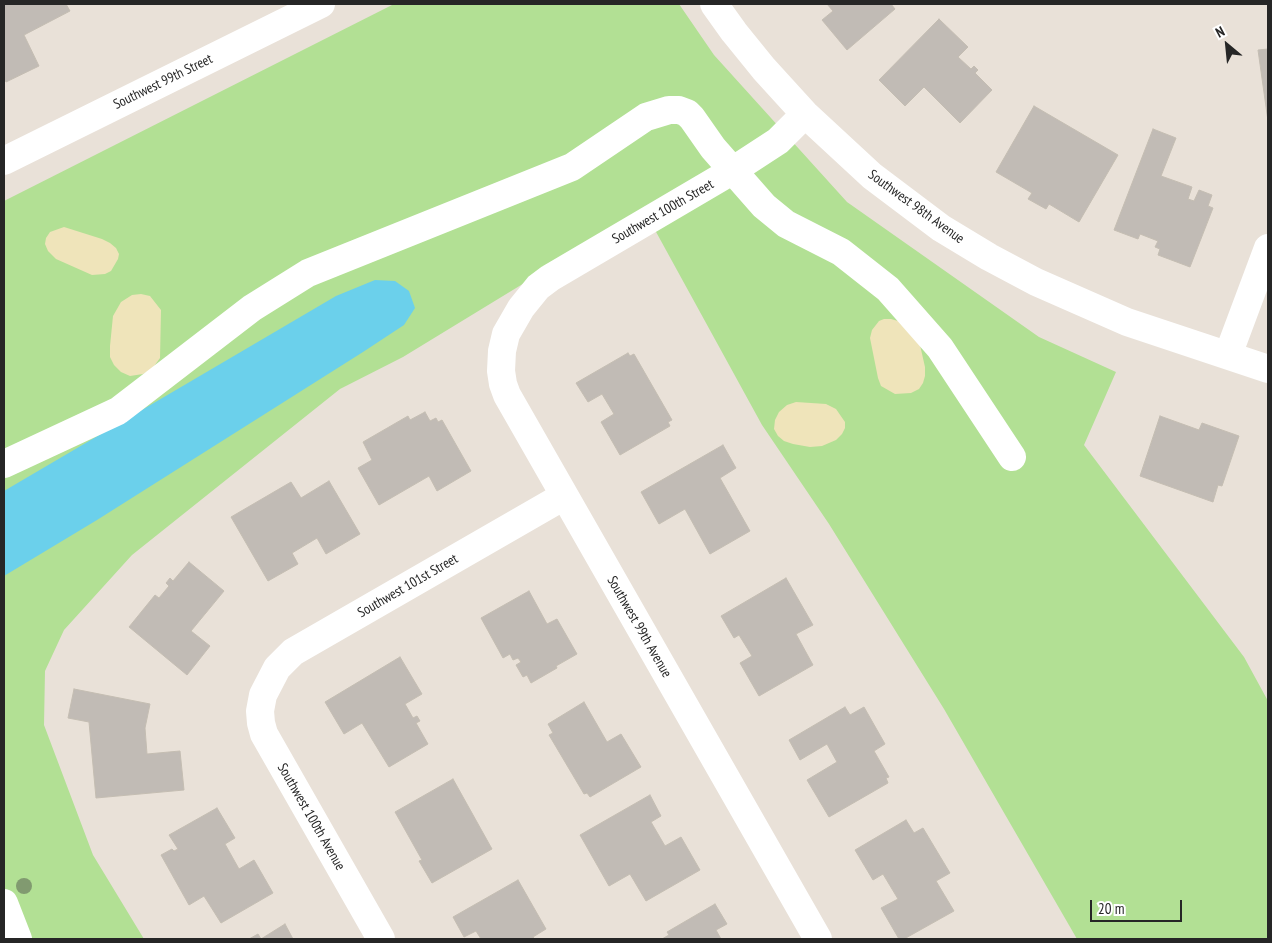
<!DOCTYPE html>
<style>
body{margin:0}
#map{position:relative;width:1272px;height:943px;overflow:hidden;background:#e9e1d8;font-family:"PT Sans Narrow",sans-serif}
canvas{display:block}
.frame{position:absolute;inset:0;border:5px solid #262626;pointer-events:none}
.north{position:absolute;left:1202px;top:20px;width:50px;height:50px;-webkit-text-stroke:4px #fff;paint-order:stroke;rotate:332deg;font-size:14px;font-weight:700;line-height:20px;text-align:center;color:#262626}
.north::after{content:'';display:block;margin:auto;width:18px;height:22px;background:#262626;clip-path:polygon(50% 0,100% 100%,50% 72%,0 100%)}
.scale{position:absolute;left:1090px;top:900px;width:92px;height:22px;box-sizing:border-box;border:2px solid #262626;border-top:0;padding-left:6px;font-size:15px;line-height:18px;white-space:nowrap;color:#262626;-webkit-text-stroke:4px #fff;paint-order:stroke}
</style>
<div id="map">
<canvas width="1272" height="943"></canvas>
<div class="frame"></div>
<div class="north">N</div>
<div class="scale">20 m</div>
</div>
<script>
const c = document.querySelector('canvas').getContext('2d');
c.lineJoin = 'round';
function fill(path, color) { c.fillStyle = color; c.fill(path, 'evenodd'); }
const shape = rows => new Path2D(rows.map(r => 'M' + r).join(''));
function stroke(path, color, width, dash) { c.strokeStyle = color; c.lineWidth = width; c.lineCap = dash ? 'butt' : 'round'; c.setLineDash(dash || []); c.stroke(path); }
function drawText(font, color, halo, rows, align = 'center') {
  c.font = font + ' "PT Sans Narrow",sans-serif'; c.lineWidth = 4; c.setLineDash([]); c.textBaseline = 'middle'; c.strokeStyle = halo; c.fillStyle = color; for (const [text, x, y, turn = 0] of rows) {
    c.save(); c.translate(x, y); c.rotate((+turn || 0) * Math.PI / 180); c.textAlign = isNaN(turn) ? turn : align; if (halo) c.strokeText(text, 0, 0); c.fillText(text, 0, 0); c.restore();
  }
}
fill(shape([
 [394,4,679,4,714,55,847,202,1039,337,1116,372,1084,445,1244,657,1268,701,1268,939,1077,939,944,709,829,524,762,425,644,210,403,357,340,389,132,555,64,630,45,671,44,725,93,855,144,939,4,939,4,201]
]), '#b2e094');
fill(shape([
 [64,227,102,239,110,243,116,248,119,254,118,259,111,271,105,274,92,275,56,259,48,251,45,244,46,238,50,232],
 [141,294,150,296,161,310,160,358,152,369,143,374,130,376,121,372,114,365,110,357,110,346,113,316,121,302,132,295],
 [884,319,891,319,898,321,920,345,925,367,925,376,923,383,919,389,911,393,895,394,881,386,878,378,870,338,872,330,879,321],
 [796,402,826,404,836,409,845,422,845,428,842,434,836,440,822,446,810,447,793,444,784,441,778,436,774,429,775,420,779,412,787,405]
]), '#efe4ba');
fill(shape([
 [375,280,395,281,409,291,415,308,404,325,363,352,97,520,4,576,4,491,336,296]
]), '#6bd0eb');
const building = shape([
 [4,4,66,4,70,11,24,35,39,66,6,82,4,78,4,4],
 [827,4,891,4,895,9,847,50,822,20,833,11,827,4],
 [939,19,968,47,958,57,971,69,974,66,978,70,975,73,992,90,960,123,924,87,905,106,879,80,939,19],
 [1268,49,1268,121,1258,50,1268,49],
 [1034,106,1118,155,1079,222,1049,204,1046,209,1028,199,1032,193,996,172,1034,106],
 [1153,129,1176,138,1161,176,1192,187,1188,199,1194,201,1199,190,1212,195,1208,206,1213,208,1190,267,1158,255,1160,249,1155,247,1158,241,1140,234,1138,239,1114,230,1153,129],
 [628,353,630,356,634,354,672,420,668,422,670,426,620,455,601,422,614,414,602,394,588,402,576,383,628,353],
 [425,412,430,421,436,418,438,422,442,420,471,471,437,491,429,476,379,505,358,468,372,460,363,442,408,416,410,420,425,412],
 [1160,416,1199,430,1202,423,1239,436,1222,486,1218,485,1213,502,1140,476,1160,416],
 [723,445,736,468,720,478,750,531,710,554,685,509,659,524,641,492,723,445],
 [329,481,360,534,326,554,317,538,292,553,298,564,268,581,231,517,291,482,301,498,329,481],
 [189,562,224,591,191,631,210,646,187,675,129,627,155,595,159,598,169,586,166,583,170,578,173,581,189,562],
 [786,578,813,625,796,634,813,665,759,696,740,663,752,656,739,635,734,638,721,616,786,578],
 [529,591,547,624,557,619,577,654,556,666,557,668,531,683,527,675,523,677,516,665,521,662,518,658,513,660,510,654,503,658,481,618,529,591],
 [400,657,422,694,405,704,413,718,417,716,420,721,416,723,428,744,389,767,362,723,344,734,325,702,400,657],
 [74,689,150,704,145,728,147,754,180,751,184,790,96,798,89,722,68,718,74,689],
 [584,702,607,742,621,734,641,767,590,797,587,793,584,794,549,735,553,733,548,724,584,702],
 [845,707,850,715,864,707,885,744,874,751,889,777,886,778,888,783,829,817,807,780,837,762,827,744,800,760,789,740,845,707],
 [453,779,492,849,432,883,419,861,422,860,395,812,453,779],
 [650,795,661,816,651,822,665,846,681,837,700,870,646,901,630,874,609,886,580,835,650,795],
 [217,808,235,838,225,844,239,869,254,860,273,893,221,923,204,896,189,905,161,855,172,849,174,851,178,849,169,835,217,808],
 [906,820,914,833,923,828,950,873,936,881,954,911,904,939,899,939,881,908,898,899,883,874,873,880,855,850,906,820],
 [518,880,546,929,533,937,535,939,481,939,476,931,464,937,453,917,518,880],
 [715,904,727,924,716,930,721,939,662,939,669,935,667,932,715,904],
 [285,924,293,939,249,939,258,934,261,939,285,924]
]);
fill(building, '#c1bbb5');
stroke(building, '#c4bdb2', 1);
stroke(shape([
 [714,4,734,32,764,69,805,114,872,176,941,228,989,257,1036,282,1127,322,1268,369],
 [805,114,778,141,732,171,550,278,538,287,521,308,506,334,502,351,501,371,503,384,507,395,818,939],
 [4,161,321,4],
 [1228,355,1268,248],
 [4,464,118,411,252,308,308,273,572,167,646,117,669,110,679,110,687,113,692,118,713,148,764,206,786,224,841,252,888,289,940,348,1012,457],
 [4,903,18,939],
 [381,939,264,734,261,723,260,711,263,695,277,668,293,652,564,496]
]), '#fff', 28);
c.fillStyle = '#819a70';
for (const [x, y] of [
 [24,886]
]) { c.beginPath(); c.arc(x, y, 8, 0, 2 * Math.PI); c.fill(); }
drawText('14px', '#262626', '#fff', [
 ["Southwest 99th Street",163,82,-26],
 ["Southwest 98th Avenue",916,207,36],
 ["Southwest 100th Street",663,212,-30],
 ["Southwest 101st Street",408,586,-30],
 ["Southwest 99th Avenue",639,627,60],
 ["Southwest 100th Avenue",311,817,60]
]);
</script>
